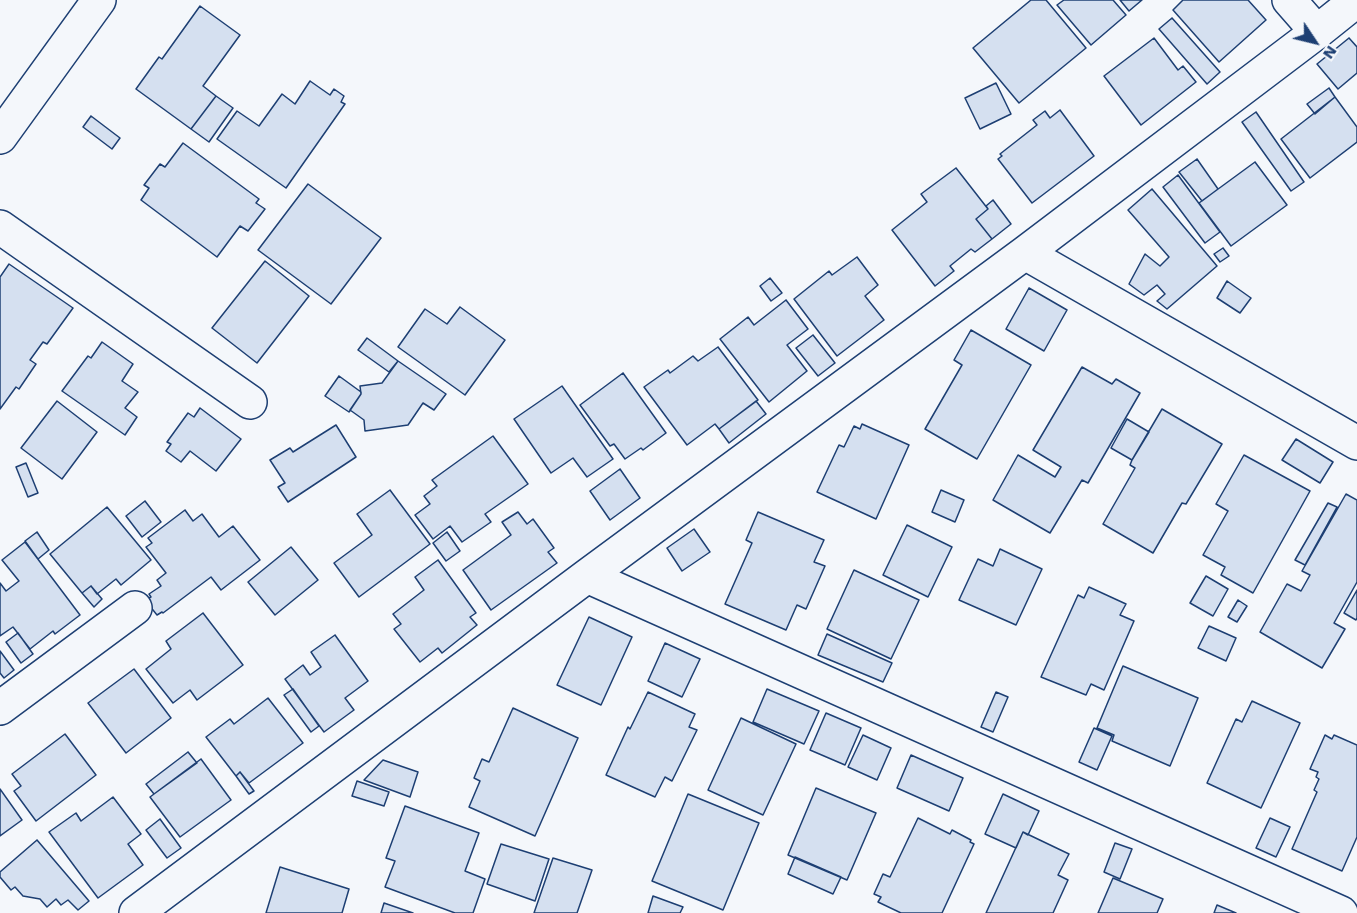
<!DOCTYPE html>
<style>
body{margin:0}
#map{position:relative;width:1357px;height:913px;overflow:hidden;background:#f4f7fb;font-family:"Work Sans",sans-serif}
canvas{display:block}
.north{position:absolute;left:1285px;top:12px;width:60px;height:60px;-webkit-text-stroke:4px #f4f7fb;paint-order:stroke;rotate:125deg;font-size:16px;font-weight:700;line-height:24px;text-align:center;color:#1d3f73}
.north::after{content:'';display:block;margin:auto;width:21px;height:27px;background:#1d3f73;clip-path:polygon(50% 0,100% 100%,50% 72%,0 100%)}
</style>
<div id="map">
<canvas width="1357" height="913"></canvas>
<div class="north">N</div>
</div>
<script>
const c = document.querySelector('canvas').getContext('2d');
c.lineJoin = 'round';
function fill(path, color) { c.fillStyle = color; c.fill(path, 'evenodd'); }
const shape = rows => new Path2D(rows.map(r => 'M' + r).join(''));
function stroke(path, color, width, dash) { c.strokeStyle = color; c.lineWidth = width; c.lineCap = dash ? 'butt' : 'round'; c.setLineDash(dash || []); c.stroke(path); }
const building = shape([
 [1031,0,1046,0,1086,48,1019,103,973,48,1031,0],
 [1064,0,1113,0,1126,15,1091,45,1057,5,1064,0],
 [1120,0,1142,0,1129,11,1120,0],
 [1183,0,1248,0,1266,20,1219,62,1173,10,1183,0],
 [200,6,240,35,203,86,216,96,191,129,136,89,159,57,162,59,200,6],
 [1172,18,1220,72,1207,84,1159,29,1172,18],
 [1154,38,1178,70,1183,66,1196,82,1141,125,1104,76,1154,38],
 [1349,38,1357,47,1357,73,1338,89,1317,64,1349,38],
 [310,81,330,95,334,89,344,96,341,102,345,104,286,188,217,139,237,111,259,126,282,94,295,104,310,81],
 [996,83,1011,114,980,129,965,98,996,83],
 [1329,88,1335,97,1315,114,1307,104,1329,88],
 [216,96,233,108,209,142,191,129,216,96],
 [1335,97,1357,127,1357,142,1310,178,1281,139,1335,97],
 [1060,110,1094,156,1032,203,998,159,1002,156,1000,154,1037,125,1033,120,1045,111,1050,118,1060,110],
 [1256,112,1304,182,1291,191,1242,122,1256,112],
 [91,116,120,138,112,149,83,127,91,116],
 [183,143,259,199,256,203,265,209,248,231,240,226,217,257,141,200,149,188,144,185,160,164,165,167,183,143],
 [1197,159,1218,189,1202,201,1179,172,1197,159],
 [1255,162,1287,205,1231,246,1199,203,1255,162],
 [956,168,988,209,976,219,992,239,975,252,971,249,950,266,954,271,935,286,892,230,927,202,921,194,956,168],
 [1178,175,1220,232,1205,243,1163,187,1178,175],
 [308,184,381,238,331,304,258,250,308,184],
 [1152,189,1217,266,1167,309,1157,301,1165,294,1157,285,1144,295,1129,284,1145,254,1160,266,1169,257,1128,210,1152,189],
 [993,200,1011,224,992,239,976,219,988,209,986,206,993,200],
 [1223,248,1229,256,1220,262,1214,254,1223,248],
 [857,257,878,285,865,296,884,320,837,356,794,299,829,271,832,275,857,257],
 [265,261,309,296,257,363,212,328,265,261],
 [9,264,73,308,47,344,43,342,30,360,36,364,19,389,16,387,0,409,0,277,9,264],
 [770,278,782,293,771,301,760,286,770,278],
 [1227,281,1251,298,1240,313,1217,298,1227,281],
 [1029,288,1067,310,1044,351,1006,329,1029,288],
 [786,300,808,329,787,345,807,371,769,402,720,339,748,317,754,325,786,300],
 [460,307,505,340,465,395,398,347,425,309,447,324,460,307],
 [971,330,1031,365,977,459,925,429,962,365,954,360,971,330],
 [813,335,835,363,818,376,796,348,813,335],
 [367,338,398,361,389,372,358,350,367,338],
 [102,342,133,364,122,381,138,392,125,408,137,417,125,435,62,391,88,356,91,358,102,342],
 [718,347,758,400,719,429,715,424,687,445,644,387,668,370,670,373,693,356,698,361,718,347],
 [398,361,446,394,434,410,423,403,408,425,365,431,364,420,350,410,361,394,360,386,382,383,398,361],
 [1082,367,1112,384,1116,379,1140,393,1088,483,1082,480,1050,533,993,500,1018,455,1055,477,1061,467,1033,450,1082,367],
 [623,373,666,433,643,450,641,448,625,459,614,444,610,446,580,405,623,373],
 [339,376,361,392,361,394,349,412,325,396,339,376],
 [562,386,613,459,587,477,573,458,551,473,514,419,562,386],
 [57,401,97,432,62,479,21,448,57,401],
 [756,401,766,414,729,443,719,429,756,401],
 [200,408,241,439,216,471,190,451,181,462,166,451,171,444,167,442,188,413,194,417,200,408],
 [1162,409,1222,444,1186,504,1182,503,1153,553,1103,524,1135,468,1130,465,1132,460,1162,409],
 [1127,419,1149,432,1132,460,1111,448,1127,419],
 [862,424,909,445,876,519,817,492,839,445,844,447,854,426,860,429,862,424],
 [336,425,356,457,288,502,278,487,285,483,270,460,290,448,293,452,336,425],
 [493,436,528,484,485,514,491,522,462,542,450,526,433,539,415,515,430,504,424,496,437,486,432,480,493,436],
 [1296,439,1333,462,1320,483,1282,460,1296,439],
 [1244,455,1310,491,1253,593,1221,575,1225,567,1203,555,1228,511,1216,504,1244,455],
 [26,463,38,493,28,497,16,467,26,463],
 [620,469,640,498,610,520,590,491,620,469],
 [390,490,430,544,359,597,334,563,372,535,357,514,390,490],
 [941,490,964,500,955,522,932,512,941,490],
 [1346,494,1357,500,1357,582,1334,623,1345,629,1322,668,1260,632,1287,584,1301,591,1310,575,1302,571,1346,494],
 [145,501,161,522,142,537,126,516,145,501],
 [1328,503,1337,507,1305,565,1295,560,1328,503],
 [107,507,151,560,121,585,116,579,97,594,91,586,82,593,50,554,107,507],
 [185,510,193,521,202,514,219,537,233,526,260,560,221,590,211,577,163,613,162,612,157,615,145,600,151,597,149,594,161,586,157,580,166,573,146,547,152,543,148,538,185,510],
 [518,512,527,524,533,519,554,548,548,552,557,563,491,610,463,570,511,535,502,522,518,512],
 [758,512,824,540,814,562,825,566,806,609,797,605,786,630,725,604,752,543,746,540,758,512],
 [907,525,952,547,928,597,883,575,907,525],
 [694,529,710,552,682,571,667,548,694,529],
 [37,532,49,550,38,559,25,541,37,532],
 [447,532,460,551,446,561,433,543,447,532],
 [25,542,80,615,55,634,53,631,30,649,13,627,0,636,0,583,6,591,19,581,2,560,25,542],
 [291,547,318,580,275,615,248,582,291,547],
 [1000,549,1042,569,1016,625,959,600,978,559,993,566,1000,549],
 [438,560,476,613,470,617,477,625,442,653,438,648,420,662,394,629,401,624,393,614,424,590,415,577,438,560],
 [854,570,919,600,891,659,827,629,854,570],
 [1206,576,1228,589,1213,616,1190,603,1206,576],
 [91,586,102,599,94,607,82,593,91,586],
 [1089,587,1126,604,1120,615,1134,621,1104,690,1091,684,1086,695,1041,677,1078,595,1084,598,1089,587],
 [1357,590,1357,618,1356,620,1344,613,1357,590],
 [1238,600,1247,606,1237,622,1228,617,1238,600],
 [203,613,243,665,197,700,190,690,173,703,146,669,171,649,166,641,203,613],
 [589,617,632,637,601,705,557,685,589,617],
 [1209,626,1236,638,1226,661,1198,648,1209,626],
 [18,633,33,654,21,663,6,642,18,633],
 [827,634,892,663,883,682,818,655,827,634],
 [335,635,368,681,345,698,354,710,324,732,285,679,303,665,310,675,321,667,311,652,335,635],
 [665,643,700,659,682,697,648,681,665,643],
 [0,651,14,670,4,678,0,673,0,651],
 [1123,666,1198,698,1170,766,1112,741,1114,735,1097,728,1123,666],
 [134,669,171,718,126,753,88,703,134,669],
 [293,689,319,726,311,732,284,695,293,689],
 [767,689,819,711,804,744,753,722,767,689],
 [648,692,695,714,689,727,697,730,672,781,665,777,655,797,606,775,628,727,630,729,648,692],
 [996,692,1008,697,993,732,981,727,996,692],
 [268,698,303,743,249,783,240,772,236,776,206,737,230,719,234,724,268,698],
 [1252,701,1300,723,1261,808,1207,783,1236,719,1242,722,1252,701],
 [513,708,578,738,535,836,469,807,480,781,474,778,482,759,489,762,513,708],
 [826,713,861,728,845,765,810,750,826,713],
 [741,718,796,744,763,815,708,790,741,718],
 [1094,728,1112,736,1097,770,1079,762,1094,728],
 [65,734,96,775,36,821,14,791,21,786,12,774,65,734],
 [863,735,891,748,877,780,848,767,863,735],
 [1325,735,1332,739,1334,735,1357,745,1357,837,1342,871,1292,849,1317,792,1314,790,1319,779,1316,777,1318,772,1310,769,1325,735],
 [188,752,197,763,154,794,146,784,188,752],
 [911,755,963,778,949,811,897,788,911,755],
 [201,759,231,800,180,837,150,797,201,759],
 [383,760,418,772,410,797,364,780,383,760],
 [240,772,254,791,249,794,236,776,240,772],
 [357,781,389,792,384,806,352,796,357,781],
 [816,788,876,813,847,880,788,855,816,788],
 [0,789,22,820,0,836,0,789],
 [688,794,759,823,723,910,652,881,688,794],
 [1003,794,1039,811,1028,835,1023,832,1016,848,985,834,1003,794],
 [113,797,141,834,128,844,143,865,98,898,49,832,76,813,81,821,113,797],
 [405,806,479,833,465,871,485,879,473,913,455,913,385,887,395,861,386,858,405,806],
 [918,818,950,834,952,830,971,840,970,842,974,844,942,913,901,913,878,902,881,897,874,894,883,874,890,877,918,818],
 [1270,818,1290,827,1276,857,1256,848,1270,818],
 [160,819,181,848,167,858,146,830,160,819],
 [1023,832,1069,854,1058,875,1068,880,1053,913,986,913,1023,832],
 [37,840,89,901,78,910,68,900,61,905,56,899,47,907,40,899,23,896,15,887,11,890,0,877,0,872,37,840],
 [1115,843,1132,849,1120,879,1104,872,1115,843],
 [501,844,549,859,535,901,487,884,501,844],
 [795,857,841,877,833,894,788,874,795,857],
 [553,858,592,870,577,913,534,913,553,858],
 [280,867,349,889,342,913,266,913,280,867],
 [1113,878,1163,899,1157,913,1098,913,1113,878],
 [653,896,683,907,680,913,648,913,653,896],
 [384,903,413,913,381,913,384,903],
 [1217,905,1236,913,1214,913,1217,905]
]);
fill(building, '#d5e0f0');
stroke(building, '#1d3f73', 1.5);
const street = shape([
 [1289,0,1317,32],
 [0,227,250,402],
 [1025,253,1357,443],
 [587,576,1341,913],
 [0,708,135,608],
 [136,913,587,576,1025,253,1317,32,1357,0]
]);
const primary = shape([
 [0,137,99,0]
]);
stroke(street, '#1d3f73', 36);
stroke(primary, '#1d3f73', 36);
stroke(street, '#f4f7fb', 33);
stroke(primary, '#f4f7fb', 33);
</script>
